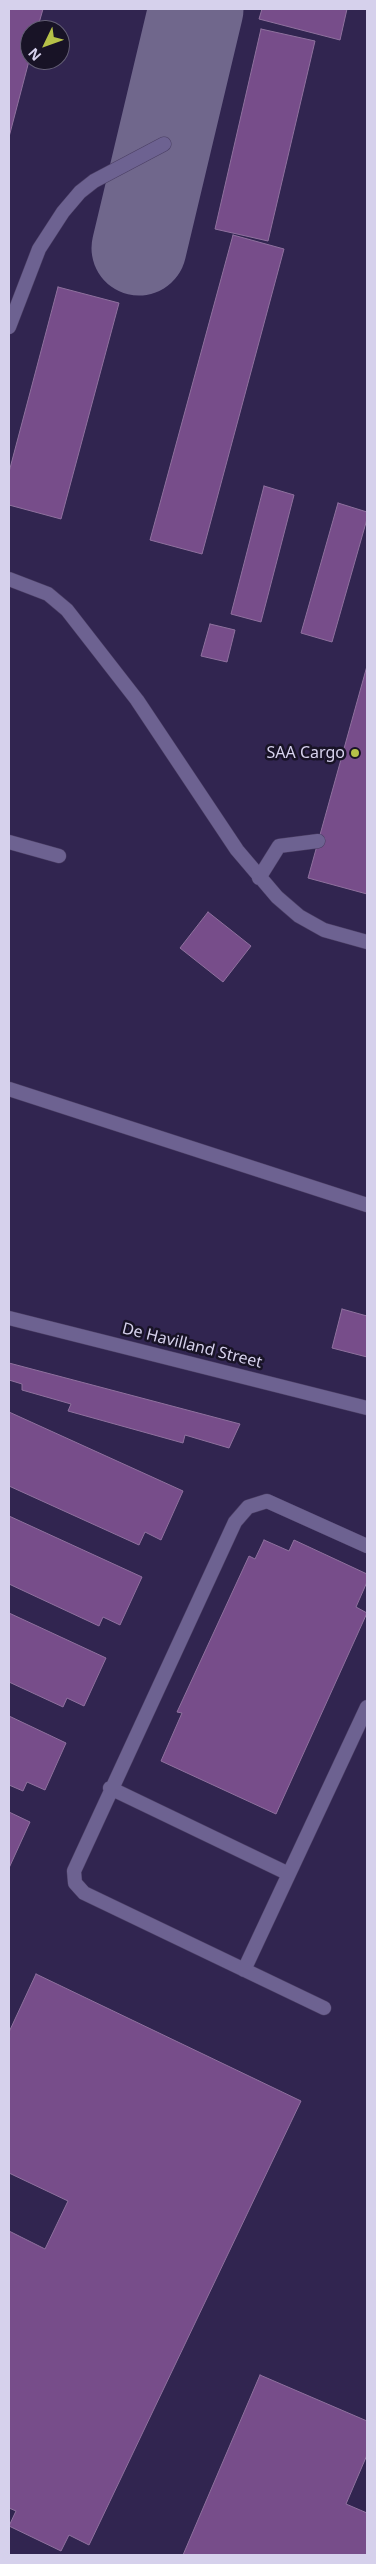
<!DOCTYPE html>
<style>
body{margin:0}
#map{position:relative;width:376px;height:2564px;overflow:hidden;background:#312550;font-family:"Noto Sans",sans-serif}
canvas{display:block}
.frame{position:absolute;inset:0;border:10px solid #d6d1ec;pointer-events:none}
.north{position:absolute;left:20px;top:20px;width:50px;height:50px;box-sizing:border-box;background:#181326;border:1px solid #645f75;border-radius:50%;rotate:228deg;font-size:14px;font-weight:700;line-height:20px;text-align:center;color:#d6d1ec}
.north::after{content:'';display:block;margin:auto;width:18px;height:22px;background:#b6c148;clip-path:polygon(50% 0,100% 100%,50% 72%,0 100%)}
</style>
<div id="map">
<canvas width="376" height="2564"></canvas>
<div class="frame"></div>
<div class="north">N</div>
</div>
<script>
const c = document.querySelector('canvas').getContext('2d');
c.lineJoin = 'round';
const shape = rows => new Path2D(rows.map(r => 'M' + r).join(''));
function stroke(path, color, width, dash) { c.strokeStyle = color; c.lineWidth = width; c.lineCap = dash ? 'butt' : 'round'; c.setLineDash(dash || []); c.stroke(path); }
function fill(path, color) { c.fillStyle = color; c.fill(path, 'evenodd'); }
function drawText(font, color, halo, rows, align = 'center') {
  c.font = font + ' "Noto Sans",sans-serif'; c.lineWidth = 5; c.setLineDash([]); c.textBaseline = 'middle'; c.strokeStyle = halo; c.fillStyle = color; for (const [text, x, y, turn = 0] of rows) {
    c.save(); c.translate(x, y); c.rotate((+turn || 0) * Math.PI / 180); c.textAlign = isNaN(turn) ? turn : align; if (halo) c.strokeText(text, 0, 0); c.fillText(text, 0, 0); c.restore();
  }
}
stroke(shape([
 [139,248,196,9]
]), '#70678c', 95);
const building = shape([
 [9,9,43,9,37,30,30,30,30,57,9,137,9,9],
 [262,9,347,9,340,40,259,19,262,9],
 [261,29,315,41,268,241,215,229,261,29],
 [233,235,284,249,202,554,150,540,233,235],
 [58,287,119,303,61,519,9,505,9,472,58,287],
 [264,486,294,495,261,622,231,614,264,486],
 [338,503,367,512,367,519,332,642,301,633,338,503],
 [210,624,235,630,227,662,201,656,210,624],
 [367,666,367,894,308,878,367,666],
 [208,912,251,946,223,982,180,948,208,912],
 [342,1309,367,1316,367,1357,332,1348,342,1309],
 [9,1363,240,1424,229,1448,185,1435,183,1443,68,1411,71,1404,22,1390,22,1384,9,1380,9,1363],
 [9,1412,183,1491,161,1540,145,1532,139,1545,9,1486,9,1412],
 [9,1516,142,1577,120,1625,103,1617,99,1626,9,1584,9,1516],
 [264,1540,289,1551,294,1540,367,1574,367,1582,356,1607,367,1613,276,1814,161,1761,182,1713,177,1712,249,1556,255,1559,264,1540],
 [9,1613,106,1658,84,1706,67,1698,63,1707,9,1682,9,1613],
 [9,1716,66,1743,45,1790,27,1782,23,1791,9,1785,9,1716],
 [9,1812,30,1822,9,1868,9,1812],
 [36,1974,301,2101,89,2545,69,2535,61,2551,9,2526,16,2511,9,2508,9,2231,45,2249,68,2201,9,2173,9,2032,36,1974],
 [260,2375,367,2421,367,2455,346,2504,367,2513,367,2555,183,2555,260,2375]
]);
fill(building, '#774d8a');
stroke(building, '#8f719e', 1);
const service = shape([
 [9,327,39,249,63,212,80,192,94,181,164,144],
 [9,579,48,594,67,610,137,700,237,850,277,897,299,916,324,930,367,942],
 [9,842,59,856],
 [259,878,279,846,318,841],
 [9,1089,367,1205],
 [9,1318,367,1408],
 [110,1788,289,1874],
 [244,1970,367,1707],
 [324,2008,84,1893,75,1883,74,1871,235,1522,248,1507,267,1501,367,1546]
]);
stroke(service, '#4b3f64', 15);
stroke(service, '#6d6291', 14);
for (const [x, y, r, color] of [
 [355,753,5,"#b6c148"]
]) { const dot = new Path2D(); dot.arc(x, y, r, 0, 2 * Math.PI); c.fillStyle = color; c.fill(dot); stroke(dot, '#181326', 2); }
drawText('16px', '#d6d1ec', '#181326', [
 ["SAA Cargo",345,753]
], 'right');
drawText('16px', '#d6d1ec', '#181326', [
 ["De Havilland Street",192,1346,14]
]);
</script>
